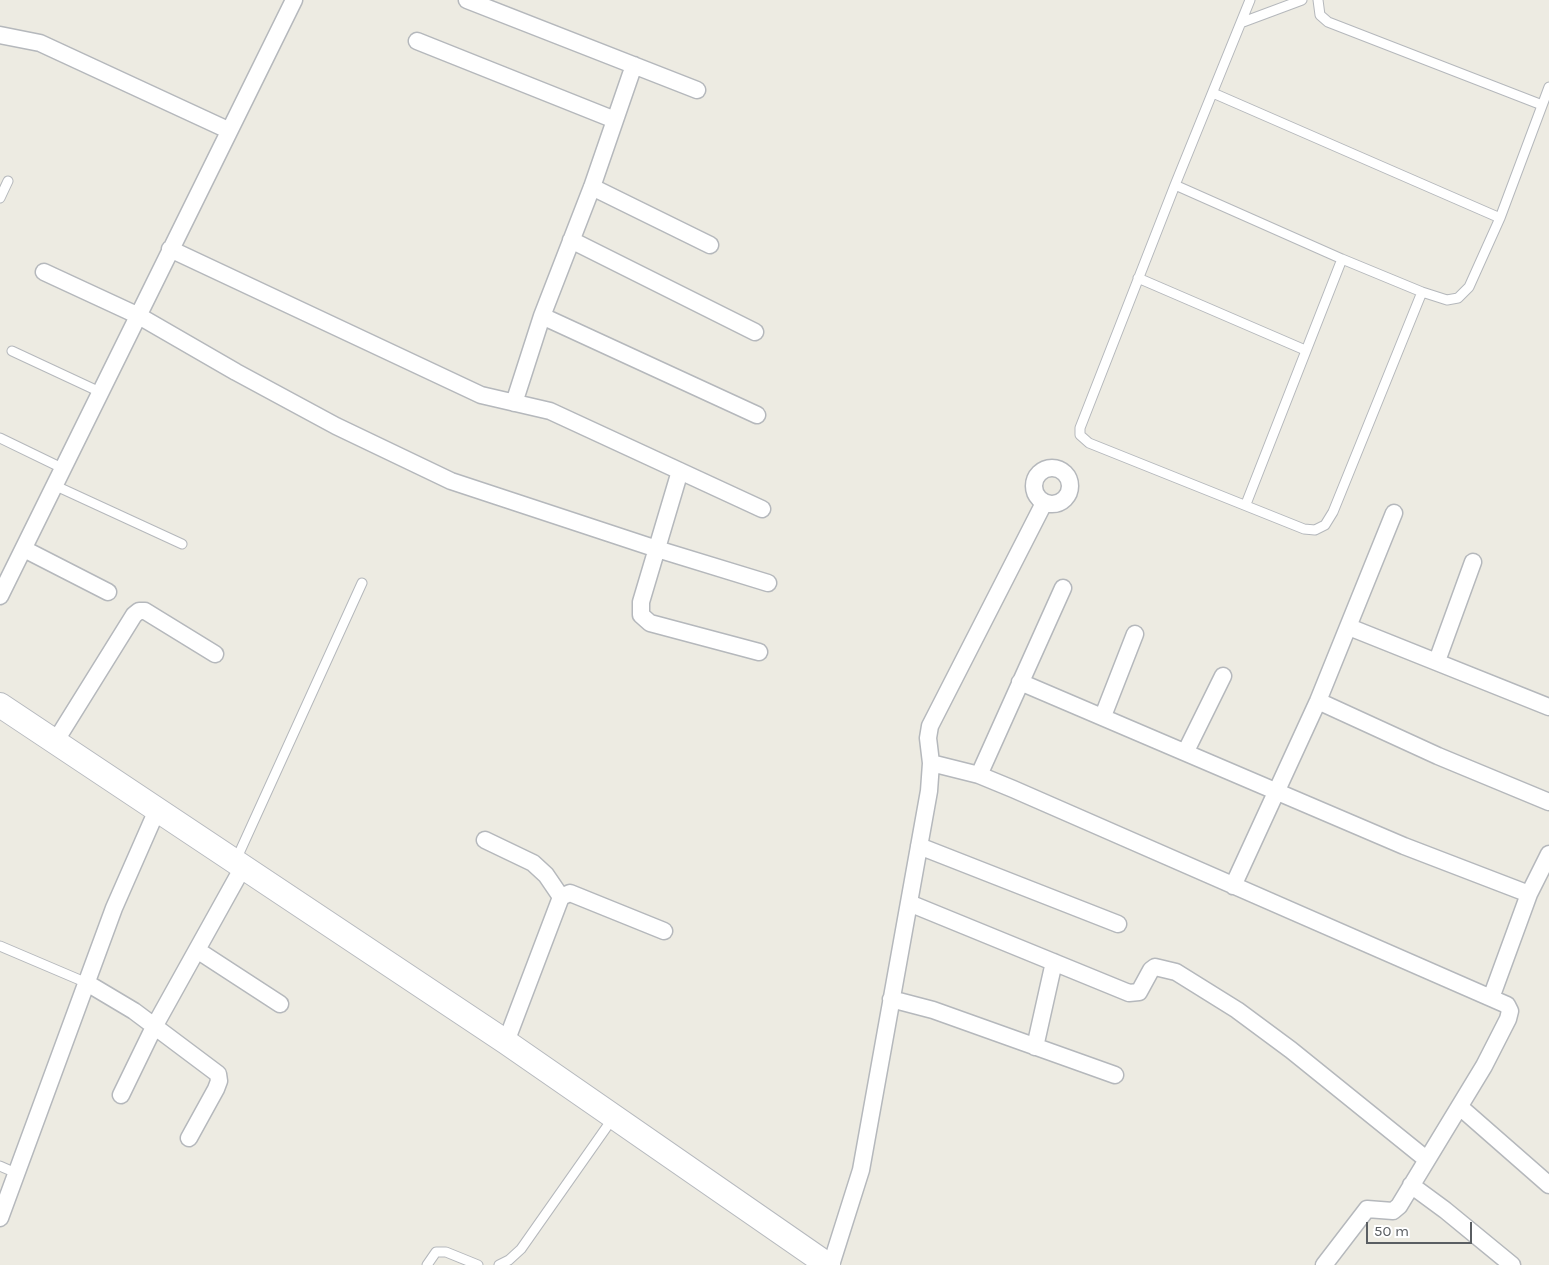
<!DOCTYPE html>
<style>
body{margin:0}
#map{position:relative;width:1549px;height:1265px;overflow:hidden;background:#edebe2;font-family:Karla,sans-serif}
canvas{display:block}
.scale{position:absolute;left:1366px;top:1222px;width:106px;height:22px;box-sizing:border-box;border:2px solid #5a5e62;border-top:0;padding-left:6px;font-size:15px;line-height:18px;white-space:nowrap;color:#5a5e62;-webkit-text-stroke:4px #fff;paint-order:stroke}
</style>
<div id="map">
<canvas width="1549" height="1265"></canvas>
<div class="scale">50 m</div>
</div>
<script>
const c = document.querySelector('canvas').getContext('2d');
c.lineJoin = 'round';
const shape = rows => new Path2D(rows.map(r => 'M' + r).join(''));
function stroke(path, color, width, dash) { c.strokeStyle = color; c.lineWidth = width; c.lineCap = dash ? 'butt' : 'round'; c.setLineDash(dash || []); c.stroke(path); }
const lane = shape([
 [1250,0,1175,185,1080,428,1080,435,1089,443,1304,529,1315,530,1325,525,1333,512,1422,292],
 [1318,0,1320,15,1328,22,1542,105],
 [1243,22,1302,0],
 [1213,93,1500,218],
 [1175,185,1342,259,1422,292,1447,300,1458,298,1469,287,1500,218,1549,87],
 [0,198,8,181],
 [1138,278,1305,350],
 [12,351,100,392],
 [0,438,64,469],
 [56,486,182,544],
 [1246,504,1342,259],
 [236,860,362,583],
 [0,946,87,983],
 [0,1166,16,1173],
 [427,1265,436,1252,446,1252,478,1265],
 [499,1265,509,1260,521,1249,613,1118]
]);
const street = shape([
 [467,0,697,90],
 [0,35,40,43,228,130],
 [417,41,615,120],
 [592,187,710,245],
 [571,240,755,332],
 [170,249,481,395,550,411,762,509],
 [44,272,139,316,236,372,336,426,451,481,657,549,768,583],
 [542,316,757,415],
 [514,403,542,316,592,187,634,65],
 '1034 486a18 18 0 1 1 36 0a18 18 0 1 1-36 0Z',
 [680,471,641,602,641,615,650,623,759,652],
 [24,549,108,592],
 [0,596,294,0],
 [1349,627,1549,707],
 [1437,661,1473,562],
 [1020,682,1404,846,1529,894],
 [1318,701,1438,756,1549,802],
 [1103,716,1135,634],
 [55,742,134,615,139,611,145,611,215,654],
 [1186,751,1223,676],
 [931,763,979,775,1013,789,1507,1005,1510,1011,1508,1019,1484,1066,1399,1206,1393,1211,1367,1209,1324,1265],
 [979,775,1063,588],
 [485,840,533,863,546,875,561,897],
 [919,846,1118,924],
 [1233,886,1318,701,1394,513],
 [909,903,1129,993,1139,992,1151,970,1155,967,1176,972,1237,1010,1291,1050,1426,1159],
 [197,950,280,1004],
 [87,983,134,1011,218,1074,219,1081,216,1089,189,1138],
 [1491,998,1529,894,1549,854],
 [891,999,933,1010,1115,1075],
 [506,1042,561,897,570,893,664,931],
 [1035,1047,1054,962],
 [121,1095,154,1027,243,867],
 [1460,1107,1549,1185],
 [1411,1185,1445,1210,1512,1265],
 [0,1218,114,908,157,810],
 [831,1265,861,1170,929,791,931,763,928,738,930,726,1044,503]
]);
const secondary = shape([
 [0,705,506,1042,828,1265]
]);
stroke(lane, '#b5b8bc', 11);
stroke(street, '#b5b8bc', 19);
stroke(secondary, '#b6b9be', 26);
stroke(lane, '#fff', 9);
stroke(street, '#fff', 16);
stroke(secondary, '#fff', 24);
</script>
